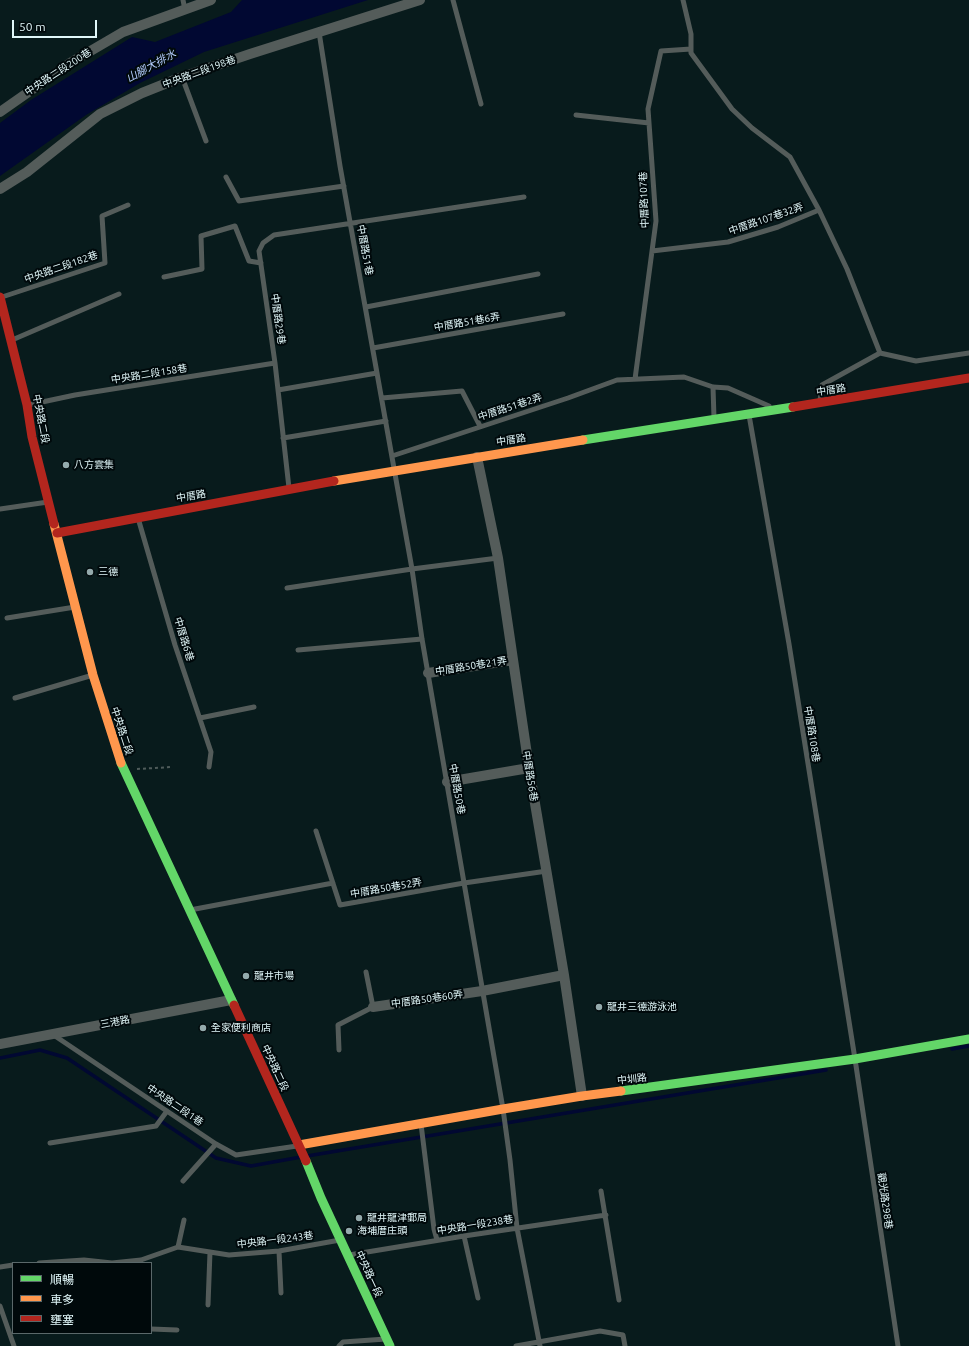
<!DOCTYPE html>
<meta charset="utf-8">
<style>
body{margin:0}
#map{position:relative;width:969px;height:1346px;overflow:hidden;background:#081b1c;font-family:Ubuntu,"Noto Sans TC",sans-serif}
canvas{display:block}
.legend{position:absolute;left:12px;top:1262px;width:140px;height:72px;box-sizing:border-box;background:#00090b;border:1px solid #5a686a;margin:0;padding:5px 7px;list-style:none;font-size:12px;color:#e0f7f9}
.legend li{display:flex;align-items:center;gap:8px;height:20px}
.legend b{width:20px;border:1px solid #5a686a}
.scale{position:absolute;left:12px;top:20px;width:85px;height:18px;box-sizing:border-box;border:2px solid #e0f7f9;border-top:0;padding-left:5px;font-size:12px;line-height:14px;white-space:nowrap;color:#e0f7f9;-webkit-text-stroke:3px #00090b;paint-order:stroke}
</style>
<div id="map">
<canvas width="969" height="1346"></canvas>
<ul class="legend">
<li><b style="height:5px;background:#63d668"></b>順暢</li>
<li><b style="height:5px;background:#ff974d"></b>車多</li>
<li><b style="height:5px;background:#b3261e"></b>壅塞</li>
</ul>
<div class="scale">50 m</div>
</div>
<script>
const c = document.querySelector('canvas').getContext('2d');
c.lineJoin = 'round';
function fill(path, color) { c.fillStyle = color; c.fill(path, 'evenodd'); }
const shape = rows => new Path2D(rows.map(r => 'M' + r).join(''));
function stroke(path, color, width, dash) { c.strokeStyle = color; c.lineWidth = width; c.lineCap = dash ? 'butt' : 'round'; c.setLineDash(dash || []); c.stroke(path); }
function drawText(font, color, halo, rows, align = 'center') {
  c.font = font + ' Ubuntu,"Noto Sans TC",sans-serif'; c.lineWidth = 4; c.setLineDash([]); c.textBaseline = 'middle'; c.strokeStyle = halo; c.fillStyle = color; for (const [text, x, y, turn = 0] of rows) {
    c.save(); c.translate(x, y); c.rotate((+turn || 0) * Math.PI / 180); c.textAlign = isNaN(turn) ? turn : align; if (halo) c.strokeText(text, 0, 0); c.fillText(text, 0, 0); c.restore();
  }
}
fill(shape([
 [242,0,368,0,204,52,140,83,86,115,0,176,0,123,31,100,132,37,155,42,231,12]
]), '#010832');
stroke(shape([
 [952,1049,969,1046],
 [0,1058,40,1050,67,1058,216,1158,251,1166,301,1157],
 [307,1156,826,1070]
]), '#010832', 3.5);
stroke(shape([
 [137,769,172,767]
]), '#4f5b5a', 2, [3, 3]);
stroke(shape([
 [183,0,185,10],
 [453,0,481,104],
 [683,0,691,34,691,53,732,109,752,128,790,157,819,210,847,269,880,353],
 [319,32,340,166,412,569,422,639,503,1109,510,1160,517,1228,540,1346],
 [182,77,206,141],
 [576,115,649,123],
 [226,177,239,201,344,186],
 [652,251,728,242,778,227,819,210],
 [164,277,202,269,201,236,235,226,249,261,261,263],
 [2,297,105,263,102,216,128,205],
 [366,307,538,274],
 [12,340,119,294],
 [373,348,563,314],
 [635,379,656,221,648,109,661,51,691,49],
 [713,387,714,418],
 [278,390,377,373],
 [382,398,462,391,480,426],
 [820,401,822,385,880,353,916,361,969,353],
 [28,405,75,395,275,363],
 [749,415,789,644,855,1059,898,1346],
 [283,438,386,421],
 [392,456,568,398,617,380,684,377,713,387,728,388,769,406],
 [289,488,275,363,259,251,263,243,274,235,524,197],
 [0,509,48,502],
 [138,518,175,645,211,752,209,767],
 [287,588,412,569,498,558],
 [7,618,75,607],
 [298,650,422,639],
 [15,698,93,675],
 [200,718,254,707],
 [316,831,340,905,464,883,547,871],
 [190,910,333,883],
 [52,1034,216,1144,236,1155,297,1146],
 [339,1050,338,1025,373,1007,366,972],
 [421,1124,434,1229,437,1240],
 [50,1143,156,1126,167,1111],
 [183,1181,216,1144],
 [601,1191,619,1300],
 [464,1236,478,1298],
 [178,1247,184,1220],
 [279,1251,281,1293],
 [349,1255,464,1236,606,1215],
 [39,1263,84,1260,112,1263],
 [112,1263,141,1260,178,1247,229,1255,279,1251,340,1240],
 [0,1267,13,1265],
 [208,1305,210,1252],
 [0,1306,14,1346],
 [151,1329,177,1330],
 [339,1346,343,1342,386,1339],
 [516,1346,600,1331,623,1335,625,1346]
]), '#545c5a', 5);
stroke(shape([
 [0,112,70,63,123,32,211,0],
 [0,189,27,172,100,114,142,93,182,77,250,54,420,0],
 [477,457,498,558,529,768,564,975,582,1096],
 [428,673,513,660],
 [447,782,529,768],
 [373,1007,482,991,564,975],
 [0,1044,231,1000]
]), '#545c5a', 10);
stroke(shape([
 [583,440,793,407],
 [121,763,234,1005],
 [621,1091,855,1059,969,1039],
 [306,1161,321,1198,390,1346]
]), '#63d668', 9);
stroke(shape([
 [334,481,583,440],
 [54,524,93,675,121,763],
 [299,1145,503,1109,582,1096,621,1091]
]), '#ff974d', 9);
stroke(shape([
 [0,297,27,405,32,437,54,524],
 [793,407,969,378],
 [57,533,334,481],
 [234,1005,306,1161]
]), '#b3261e', 9);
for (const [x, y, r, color] of [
 [66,465,4,"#94aaac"],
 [90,572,4,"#94aaac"],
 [246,976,4,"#94aaac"],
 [599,1007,4,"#94aaac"],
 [203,1028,4,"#94aaac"],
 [359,1218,4,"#94aaac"],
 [349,1231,4,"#94aaac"]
]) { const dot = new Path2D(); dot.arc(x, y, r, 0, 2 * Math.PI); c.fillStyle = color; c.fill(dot); stroke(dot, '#00090b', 1.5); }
drawText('10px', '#e0f7f9', '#00090b', [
 ["中央路二段200巷",58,72,-33],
 ["中央路二段198巷",199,72,-20],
 ["中厝路107巷",644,200,-92],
 ["中厝路107巷32弄",766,219,-19],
 ["中厝路51巷",365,250,80],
 ["中央路二段182巷",61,267,-19],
 ["中厝路29巷",278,319,82],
 ["中厝路51巷6弄",467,322,-10],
 ["中央路二段158巷",149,374,-9],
 ["中厝路",831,390,-9],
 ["中厝路51巷2弄",510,407,-18],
 ["中央路二段",41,419,79],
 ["中厝路",511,440,-9],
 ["中厝路",191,496,-10],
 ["中厝路6巷",184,639,73],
 ["中厝路50巷21弄",471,666,-9],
 ["中央路二段",122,731,72],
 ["中厝路108巷",812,734,81],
 ["中厝路56巷",530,776,81],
 ["中厝路50巷",457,789,80],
 ["中厝路50巷52弄",386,888,-10],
 ["中厝路50巷60弄",427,999,-8],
 ["三港路",115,1022,-11],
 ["中央路二段",275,1068,65],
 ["中圳路",632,1079,-7],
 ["中央路二段1巷",175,1105,34],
 ["觀光路298巷",885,1201,82],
 ["中央路一段238巷",475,1225,-9],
 ["中央路一段243巷",275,1240,-7],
 ["中央路一段",369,1274,65]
]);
drawText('10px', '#e0f7f9', '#00090b', [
 ["八方雲集",74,465],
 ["三德",98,572],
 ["龍井市場",254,976],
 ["龍井三德游泳池",607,1007],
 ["全家便利商店",211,1028],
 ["龍井龍津郵局",367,1218],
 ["海埔厝庄頭",357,1231]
], 'left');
drawText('italic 11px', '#b1cafa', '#00090b', [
 ["山腳大排水",151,66,-29]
]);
</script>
